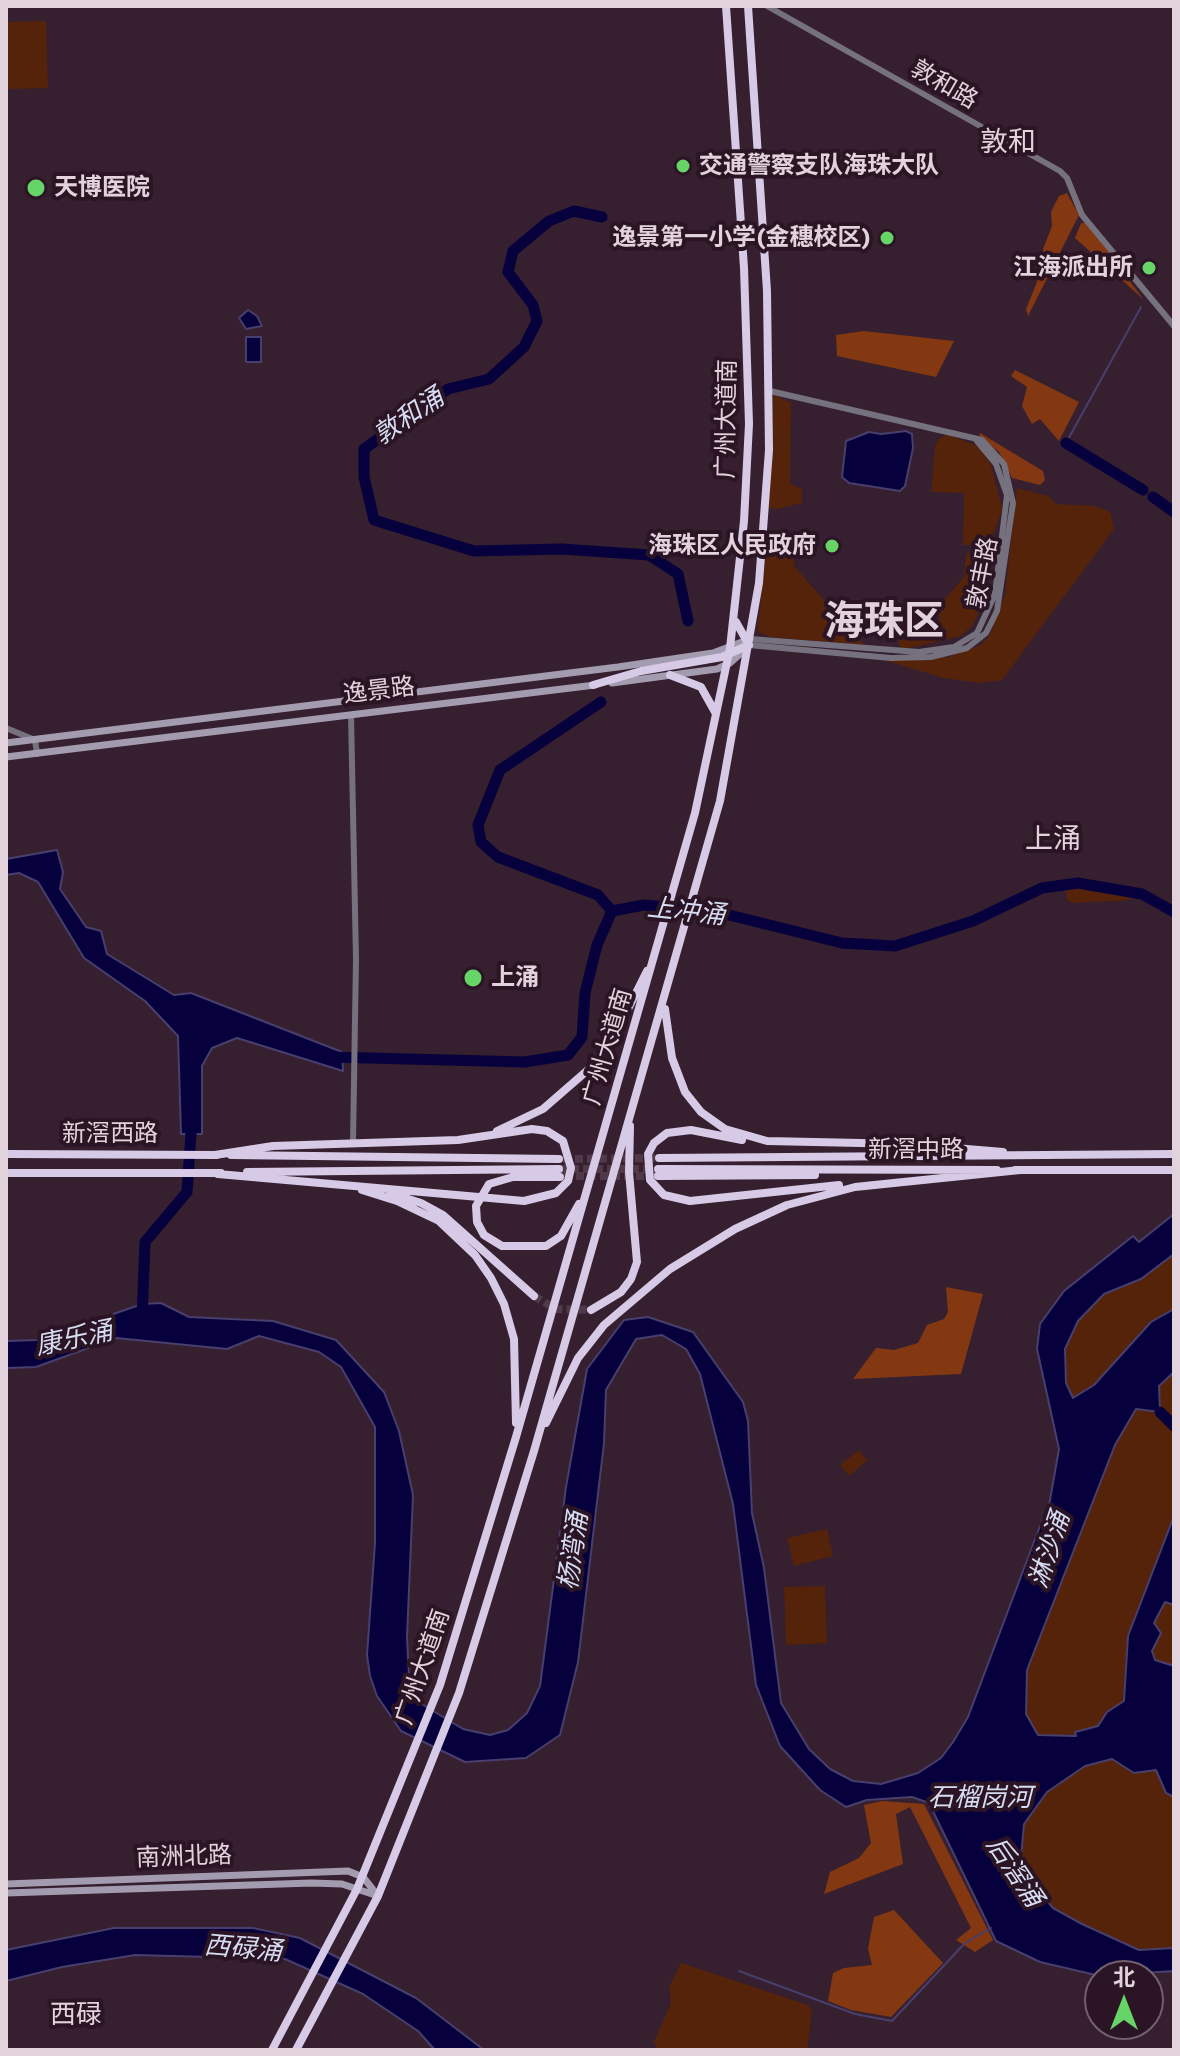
<!DOCTYPE html>
<meta charset="utf-8">
<style>
body{margin:0}
#map{position:relative;width:1180px;height:2056px;overflow:hidden;background:#361f2f;font-family:"Work Sans","Noto Sans SC",sans-serif}
canvas{display:block}
.frame{position:absolute;inset:0;border:8px solid #e2d2dc;pointer-events:none}
.north{position:absolute;left:1084px;top:1960px;width:80px;height:80px;box-sizing:border-box;background:#2b1525;border:2px solid #74616e;border-radius:50%;rotate:0deg;font-size:22px;font-weight:700;line-height:32px;text-align:center;color:#e2d2dc}
.north::after{content:'';display:block;margin:auto;width:28px;height:36px;background:#66d466;clip-path:polygon(50% 0,100% 100%,50% 72%,0 100%)}
</style>
<div id="map">
<canvas width="1180" height="2056"></canvas>
<div class="frame"></div>
<div class="north">北</div>
</div>
<script>
const c = document.querySelector('canvas').getContext('2d');
c.lineJoin = 'round';
function fill(path, color) { c.fillStyle = color; c.fill(path, 'evenodd'); }
const shape = rows => new Path2D(rows.map(r => 'M' + r).join(''));
function stroke(path, color, width, dash) { c.strokeStyle = color; c.lineWidth = width; c.lineCap = dash ? 'butt' : 'round'; c.setLineDash(dash || []); c.stroke(path); }
function drawText(font, color, halo, rows, align = 'center') {
  c.font = font + ' "Work Sans","Noto Sans SC",sans-serif'; c.lineWidth = 8; c.setLineDash([]); c.textBaseline = 'middle'; c.strokeStyle = halo; c.fillStyle = color; for (const [text, x, y, turn = 0] of rows) {
    c.save(); c.translate(x, y); c.rotate((+turn || 0) * Math.PI / 180); c.textAlign = isNaN(turn) ? turn : align; if (halo) c.strokeText(text, 0, 0); c.fillText(text, 0, 0); c.restore();
  }
}
fill(shape([
 [46,21,48,88,7,89,6,22],
 [773,394,791,403,790,484,802,489,802,503,777,509,769,508],
 [947,434,980,447,991,465,1002,508,995,531,985,545,963,545,964,493,931,492,935,446,938,440],
 [1017,488,1048,496,1056,504,1094,506,1110,512,1114,529,1002,680,980,683,944,678,877,658,948,657,981,645,989,636,1005,595],
 [769,531,791,539,794,566,826,602,829,624,867,645,770,637,757,631],
 [966,553,985,555,992,568,985,599,973,625,961,636,901,650,898,639,928,629,940,621,937,608,964,577],
 [1078,887,1114,890,1131,894,1129,900,1072,903,1067,900,1066,891],
 [1174,1254,1174,1309,1151,1322,1094,1385,1072,1398,1066,1384,1065,1349,1078,1321,1104,1294,1141,1279],
 [1174,1372,1174,1516,1128,1636,1124,1701,1107,1712,1098,1726,1076,1732,1077,1736,1038,1735,1026,1715,1027,1670,1115,1445,1136,1409],
 [859,1450,867,1461,849,1476,840,1465],
 [827,1529,833,1556,794,1566,787,1538],
 [825,1586,827,1643,786,1645,784,1587],
 [1165,1602,1174,1605,1174,1666,1154,1660,1152,1651,1161,1633,1154,1623],
 [1113,1759,1134,1773,1156,1770,1166,1793,1174,1797,1174,1948,1139,1950,1082,1924,1053,1908,1020,1868,1024,1824,1047,1792,1085,1766],
 [681,1963,808,2005,812,2011,807,2050,659,2050,654,2042,671,2003,669,1987]
]), '#552309');
fill(shape([
 [1067,193,1079,215,1028,316,1026,309,1043,267,1043,249,1052,226,1051,212,1059,196],
 [1081,223,1085,223,1106,248,1143,299,1075,238],
 [864,331,954,341,936,377,837,356,836,335],
 [1015,370,1079,402,1059,441,1040,419,1032,424,1022,406,1027,387,1011,376],
 [980,433,1043,471,1045,480,1040,485,1012,478,999,452,979,436],
 [946,1287,983,1294,961,1374,853,1379,876,1348,894,1350,918,1343,927,1325,944,1319,948,1312],
 [882,1801,924,1804,993,1940,975,1952,956,1940,971,1928,910,1807,896,1814,903,1864,824,1894,830,1872,859,1858,871,1843,864,1805],
 [894,1910,943,1963,891,2017,851,2010,828,2001,833,1973,844,1968,872,1965,868,1949,874,1917]
]), '#833812');
const water = shape([
 [248,310,257,316,262,326,246,329,239,318,248,310],
 [246,337,261,337,261,362,246,362,246,337],
 [906,431,912,434,913,448,905,486,900,491,849,483,842,477,846,441,869,432,881,434,906,431],
 [57,850,63,872,60,889,86,927,101,931,107,954,174,995,191,993,342,1052,343,1071,237,1038,212,1048,202,1066,202,1134,181,1134,178,1036,145,1001,84,958,38,882,19,873,6,875,6,859,57,850],
 [1174,1214,1174,1254,1141,1279,1104,1294,1078,1321,1065,1349,1066,1383,1073,1398,1094,1385,1151,1322,1174,1309,1174,1372,1159,1386,1160,1412,1136,1409,1115,1445,1027,1670,1026,1714,1038,1735,1076,1736,1075,1732,1098,1726,1107,1712,1124,1701,1128,1636,1174,1516,1174,1605,1165,1602,1154,1623,1161,1633,1152,1651,1155,1660,1174,1666,1174,1797,1166,1793,1156,1770,1134,1773,1112,1759,1085,1766,1047,1792,1024,1824,1020,1868,1053,1908,1082,1924,1139,1950,1174,1948,1174,1971,1100,1976,1040,1962,996,1941,929,1803,912,1797,867,1800,846,1807,820,1790,780,1746,756,1685,733,1504,700,1374,686,1349,662,1335,636,1339,606,1390,604,1443,578,1662,560,1735,526,1758,465,1762,401,1731,377,1696,370,1676,367,1655,375,1543,375,1427,341,1367,319,1352,259,1336,227,1349,116,1338,36,1367,6,1368,6,1341,39,1340,142,1304,161,1303,189,1317,273,1321,336,1340,384,1392,399,1431,413,1495,407,1637,410,1697,463,1729,490,1735,508,1730,527,1713,540,1686,566,1487,587,1369,624,1320,648,1317,693,1332,743,1402,748,1421,752,1513,764,1568,781,1703,809,1749,830,1769,853,1781,881,1784,918,1773,941,1758,953,1742,968,1717,1043,1518,1047,1517,1059,1449,1037,1349,1040,1324,1064,1291,1133,1236,1139,1242,1174,1214],
 [114,1928,253,1928,300,1938,416,1998,484,2050,435,2050,418,2031,363,1994,285,1959,135,1955,62,1967,6,1981,6,1950,114,1928]
]);
fill(water, '#06003d');
stroke(water, '#483f6d', 2);
stroke(shape([
 [1066,443,1141,307],
 [739,1971,855,2014,892,2021,965,1943,991,1928]
]), '#483f6d', 2);
stroke(shape([
 [602,217,574,211,549,221,513,251,508,272,533,305,537,321,524,347,489,379,448,389,364,449,364,477,374,520,474,551,562,549,649,555,678,574,688,621],
 [1066,443,1143,490],
 [1153,497,1174,512],
 [601,702,500,770,478,825,481,842,498,857,598,895,612,911],
 [329,1057,525,1062,568,1055,582,1037,585,993,597,945,612,911,644,905,713,911,842,943,895,946,973,921,1042,888,1078,883,1142,894,1174,912],
 [142,1319,145,1242,187,1192,192,1120],
 [1160,1412,1174,1426]
]), '#06003d', 11);
stroke(shape([
 [563,1159,659,1158],
 [559,1169,655,1169],
 [564,1176,655,1176],
 [534,1296,556,1309,591,1310]
]), '#503a49', 8, [8, 4]);
stroke(shape([
 [767,6,1060,171,1067,178,1082,215,1174,326],
 [750,639,919,652,954,647,977,633,995,594,1007,495,996,464,977,441],
 [749,645,891,658,931,657,967,648,986,633,997,611,1013,503,1004,464,982,440,770,391],
 [351,715,356,959,353,1143],
 [6,728,35,740,37,754]
]), '#76717e', 6);
stroke(shape([
 [612,683,717,669,730,663,747,648],
 [6,743,618,667,713,653,750,639],
 [6,757,595,685],
 [6,1884,348,1871,363,1877,378,1896],
 [6,1893,312,1883,342,1884,378,1896]
]), '#a39baf', 7);
stroke(shape([
 [736,622,749,645],
 [670,675,701,687,715,712],
 [593,685,641,671,722,657,749,645],
 [665,1009,672,1058,685,1092,701,1112,725,1129,767,1141,907,1144,1003,1152],
 [497,1131,543,1109,589,1069,616,1033,647,971],
 [742,1140,691,1130,667,1133,654,1143,648,1154,650,1180,664,1195,690,1201,839,1185],
 [6,1154,217,1155],
 [215,1155,273,1146,458,1140,532,1129,547,1131,563,1141,571,1168,568,1181,556,1193,524,1201,218,1174],
 [231,1155,559,1159],
 [659,1158,1174,1154],
 [658,1169,997,1170],
 [1015,1170,1174,1170],
 [247,1172,559,1169],
 [6,1173,221,1173],
 [658,1176,815,1175],
 [560,1177,513,1177,489,1184,476,1206,477,1222,484,1235,502,1246,546,1246,561,1236,579,1204],
 [362,1190,397,1201,439,1221,475,1255,491,1278,504,1304,514,1339,516,1423],
 [390,1193,421,1203,443,1215,534,1296],
 [591,1310,621,1292,631,1279,637,1262,629,1172,630,1126],
 [546,1423,578,1358,604,1325,670,1269,735,1229,787,1205,855,1187,1020,1170],
 [272,2050,357,1889,440,1685,516,1437,695,813,730,648,744,521,749,424,744,268,726,6],
 [296,2050,378,1896,459,1693,534,1451,720,801,759,583,769,450,767,291,748,6]
]), '#d6cae6', 8);
for (const [x, y, r, color] of [
 [683,166,8,"#66d466"],
 [36,188,10,"#66d466"],
 [887,238,8,"#66d466"],
 [1149,268,8,"#66d466"],
 [832,546,8,"#66d466"],
 [473,978,10,"#66d466"]
]) { const dot = new Path2D(); dot.arc(x, y, r, 0, 2 * Math.PI); c.fillStyle = color; c.fill(dot); stroke(dot, '#2b1525', 3); }
drawText('24px', '#e2d2dc', '#2b1525', [
 ["敦和路",944,85,30],
 ["广州大道南",727,419,-89],
 ["敦丰路",983,573,-79],
 ["逸景路",379,691,-7],
 ["广州大道南",608,1047,-74],
 ["新滘西路",110,1134],
 ["新滘中路",916,1150],
 ["广州大道南",423,1667,-71],
 ["南洲北路",184,1857,-2]
]);
drawText('bold 24px', '#e2d2dc', '#2b1525', [
 ["交通警察支队海珠大队",699,166],
 ["天博医院",54,188],
 ["逸景第一小学(金穗校区)",871,238,"right"],
 ["江海派出所",1133,268,"right"],
 ["海珠区人民政府",816,546,"right"],
 ["上涌",491,978]
], 'left');
drawText('italic 26px', '#d6dcf1', '#2b1525', [
 ["敦和涌",409,417,-34],
 ["上冲涌",686,912,6],
 ["康乐涌",74,1339,-12],
 ["淋沙涌",1050,1550,-72],
 ["杨湾涌",574,1551,-82],
 ["石榴岗河",980,1798],
 ["后滘涌",1014,1872,56],
 ["西碌涌",243,1949,5]
]);
drawText('26px', '#e2d2dc', '#2b1525', [
 ["西碌",76,2015]
]);
drawText('28px', '#e2d2dc', '#2b1525', [
 ["敦和",1008,143],
 ["上涌",1053,840]
]);
drawText('bold 40px', '#e2d2dc', '#2b1525', [
 ["海珠区",884,622]
]);
</script>
